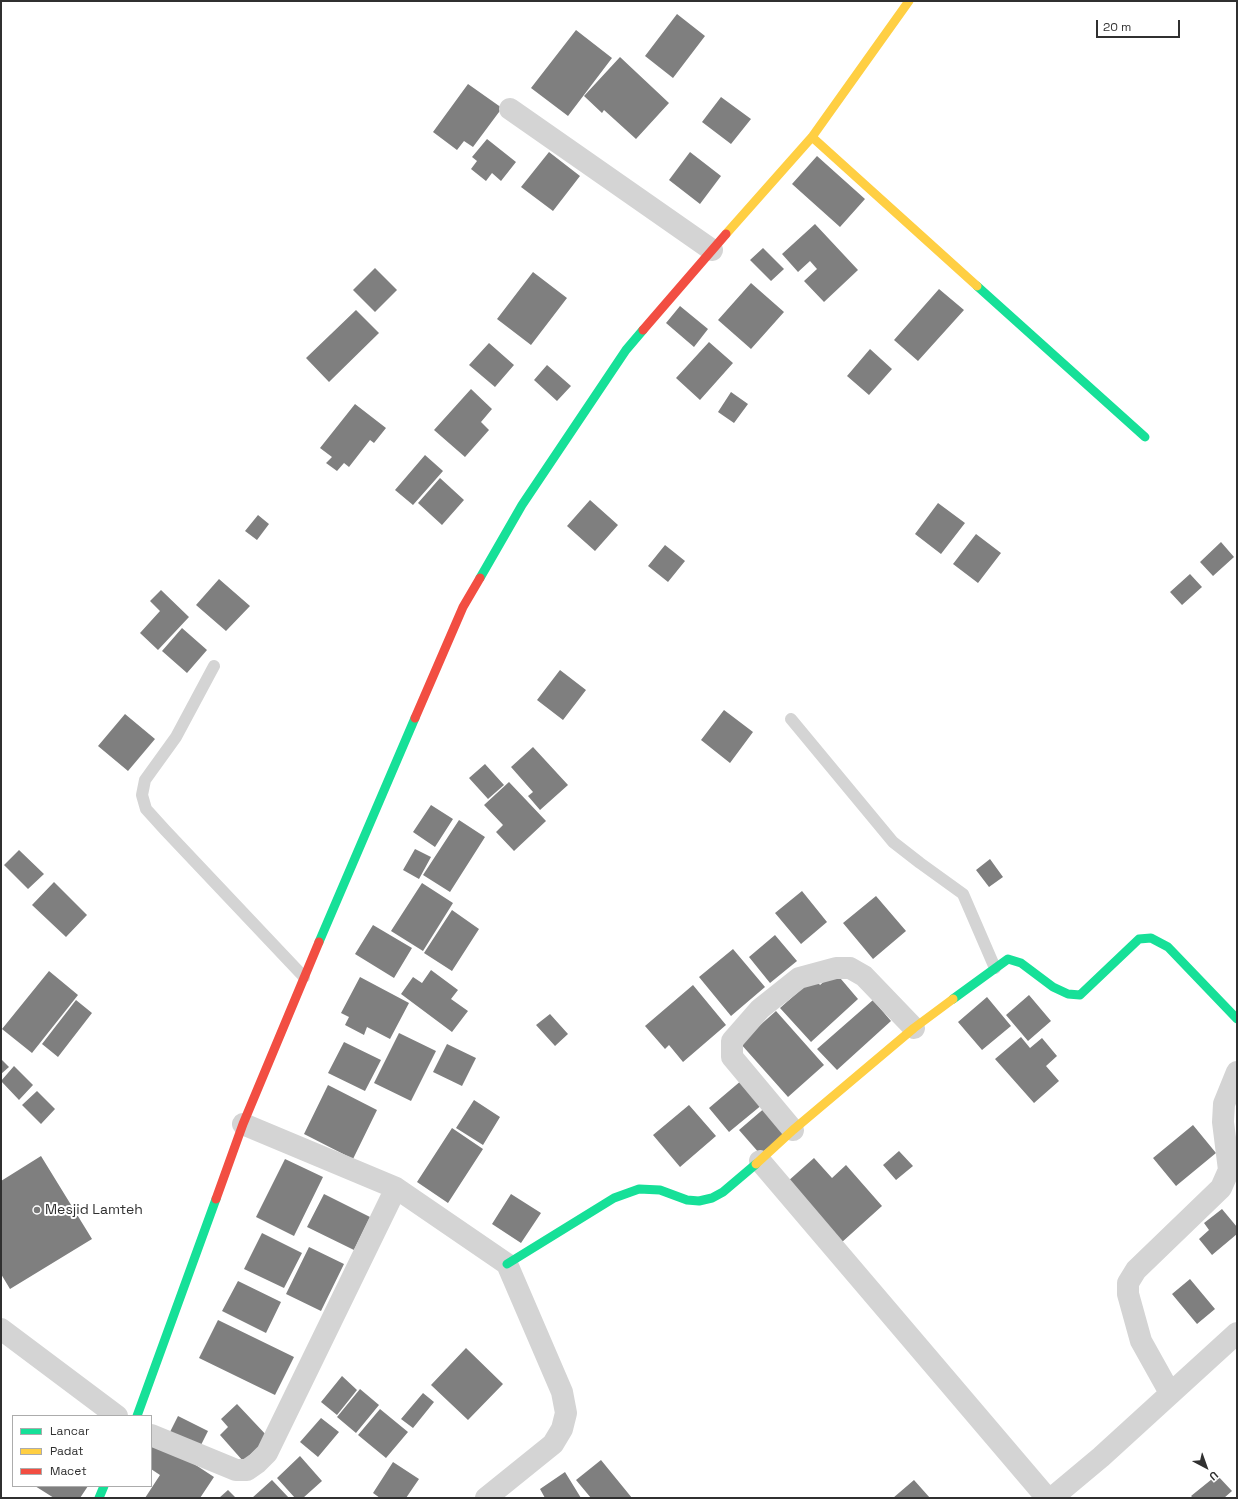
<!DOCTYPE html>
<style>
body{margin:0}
#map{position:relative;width:1238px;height:1499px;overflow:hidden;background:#fff;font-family:"Space Grotesk",sans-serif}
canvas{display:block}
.frame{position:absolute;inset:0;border:2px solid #303030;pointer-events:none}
.legend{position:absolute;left:12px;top:1415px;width:140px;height:72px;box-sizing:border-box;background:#fff;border:1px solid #acacac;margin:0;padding:5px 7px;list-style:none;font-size:12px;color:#303030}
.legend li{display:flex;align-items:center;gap:8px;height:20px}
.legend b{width:20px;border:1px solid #acacac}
.north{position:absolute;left:1186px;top:1447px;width:40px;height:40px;-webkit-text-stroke:3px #fff;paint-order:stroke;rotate:139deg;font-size:11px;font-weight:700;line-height:16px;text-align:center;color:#303030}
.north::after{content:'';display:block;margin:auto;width:14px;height:18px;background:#303030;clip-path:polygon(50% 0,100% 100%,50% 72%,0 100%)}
.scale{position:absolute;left:1096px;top:20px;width:84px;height:18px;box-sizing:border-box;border:2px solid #303030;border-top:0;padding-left:5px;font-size:12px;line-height:14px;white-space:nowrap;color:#303030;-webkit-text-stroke:3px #fff;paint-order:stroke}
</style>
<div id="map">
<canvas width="1238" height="1499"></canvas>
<div class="frame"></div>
<ul class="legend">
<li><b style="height:5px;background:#16e098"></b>Lancar</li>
<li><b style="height:5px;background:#ffcf43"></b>Padat</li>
<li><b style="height:5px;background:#f24e42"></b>Macet</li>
</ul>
<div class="north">U</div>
<div class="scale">20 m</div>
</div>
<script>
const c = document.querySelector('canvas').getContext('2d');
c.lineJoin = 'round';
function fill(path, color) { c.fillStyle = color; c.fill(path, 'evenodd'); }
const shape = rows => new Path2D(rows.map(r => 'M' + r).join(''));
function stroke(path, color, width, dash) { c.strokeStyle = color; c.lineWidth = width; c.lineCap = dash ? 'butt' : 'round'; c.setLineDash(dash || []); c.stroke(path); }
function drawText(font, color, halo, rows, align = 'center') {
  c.font = font + ' "Space Grotesk",sans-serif'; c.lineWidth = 4; c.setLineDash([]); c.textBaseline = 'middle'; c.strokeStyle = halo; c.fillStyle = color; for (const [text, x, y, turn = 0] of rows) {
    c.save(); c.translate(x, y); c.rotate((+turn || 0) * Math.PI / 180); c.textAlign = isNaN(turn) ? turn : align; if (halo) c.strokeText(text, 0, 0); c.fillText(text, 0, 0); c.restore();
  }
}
fill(shape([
 [677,14,705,36,673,78,645,56],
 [576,30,612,58,568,116,531,88],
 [620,57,669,103,636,139,604,110,602,113,584,96],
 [468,84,502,108,473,147,464,141,457,150,433,132],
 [721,97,751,119,731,144,702,122],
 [487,139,516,162,501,181,492,173,486,181,471,169,477,161,472,157],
 [549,152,580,176,553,211,521,187],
 [690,152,721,176,700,204,669,180],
 [817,156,865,199,840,227,792,184],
 [815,224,858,270,824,302,804,281,817,269,810,261,798,272,782,254],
 [763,248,784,269,771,281,750,260],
 [375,268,397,290,375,312,353,290],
 [533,272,567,298,531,345,497,319],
 [751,283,784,312,751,349,718,320],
 [939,289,964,310,918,361,894,340],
 [680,306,708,329,694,347,666,323],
 [356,310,379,333,329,382,306,358],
 [709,342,733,363,700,400,676,378],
 [489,343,514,365,495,387,469,365],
 [870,349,892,369,869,395,847,376],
 [547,365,571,386,557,401,534,380],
 [471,389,492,409,481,422,489,430,465,457,434,430],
 [731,392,748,404,734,423,718,412],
 [355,404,386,428,374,443,370,440,349,467,344,463,337,471,326,463,332,457,320,448],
 [425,455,443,471,413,505,395,490],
 [440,478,464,500,442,525,418,503],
 [590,500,618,525,595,551,567,526],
 [938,503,965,523,941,554,915,534],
 [258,515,269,524,257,540,245,531],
 [976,534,1001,553,978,583,953,564],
 [1221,542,1234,557,1213,576,1200,562],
 [665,545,685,561,668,582,648,566],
 [1190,574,1202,587,1182,605,1170,592],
 [219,579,250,606,226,631,196,605],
 [161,590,189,617,158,650,140,633,160,611,150,601],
 [182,628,207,650,187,673,162,651],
 [560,670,586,690,563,720,537,700],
 [724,710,753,732,730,763,701,740],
 [125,714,155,739,128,771,98,746],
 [533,747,568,785,540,810,528,796,533,792,511,767],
 [485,764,504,785,488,799,469,778],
 [509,782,546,821,514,851,496,832,503,825,484,805],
 [431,805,453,819,435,847,413,832],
 [459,820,485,837,450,892,423,875],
 [415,849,431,857,419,879,403,870],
 [19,850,44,874,28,889,4,865],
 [990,859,1003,877,989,887,976,870],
 [54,882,87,915,66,937,32,905],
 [422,883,453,903,423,951,391,931],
 [802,891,827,922,801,944,775,913],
 [876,896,906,931,873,959,843,923],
 [452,910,479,929,452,971,424,953],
 [373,925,412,948,394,978,355,954],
 [775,935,797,961,770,983,749,957],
 [733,949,765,987,731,1016,699,977],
 [431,970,458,990,451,999,468,1011,452,1032,401,994,413,977,422,983],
 [49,971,78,995,32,1053,2,1029],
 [835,972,858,999,811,1042,780,1008,814,978,820,985],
 [360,977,409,1003,390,1039,367,1027,364,1035,345,1025,349,1017,341,1013],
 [693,985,726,1025,683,1062,669,1045,665,1049,645,1026],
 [1029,995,1051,1021,1028,1041,1006,1015],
 [987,997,1011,1026,982,1050,958,1022],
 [76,1000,92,1013,58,1057,42,1044],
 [873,1000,891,1021,837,1070,817,1049],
 [776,1011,824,1065,788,1097,740,1043],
 [550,1014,568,1034,555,1046,536,1025],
 [399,1033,436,1051,411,1101,374,1083],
 [1021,1037,1030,1048,1042,1038,1057,1056,1046,1066,1059,1081,1034,1103,995,1059],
 [344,1042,381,1060,365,1091,328,1073],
 [447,1044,476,1058,462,1086,433,1072],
 [1,1059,9,1067,1,1074],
 [14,1066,33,1085,19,1100,1,1081],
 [742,1080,763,1104,729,1132,709,1108],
 [328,1085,377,1110,353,1159,304,1134],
 [37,1091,55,1109,41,1124,22,1105],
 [474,1100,500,1117,483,1145,456,1128],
 [689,1105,716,1136,680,1167,653,1135],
 [767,1106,788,1132,760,1154,739,1130],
 [1193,1125,1216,1153,1176,1186,1153,1158],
 [452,1128,483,1149,448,1203,417,1182],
 [899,1151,913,1166,896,1180,883,1165],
 [41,1156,92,1239,10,1289,1,1274,1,1181],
 [814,1158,832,1178,846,1165,882,1206,841,1243,787,1182],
 [285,1159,323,1177,294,1236,256,1217],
 [324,1194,370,1217,354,1250,307,1227],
 [511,1194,541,1213,521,1243,492,1224],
 [1222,1209,1237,1227,1237,1234,1212,1255,1199,1239,1209,1230,1204,1223],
 [262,1233,302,1253,284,1288,244,1269],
 [309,1247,344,1264,321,1311,286,1294],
 [1190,1279,1215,1309,1197,1324,1172,1294],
 [238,1281,281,1302,266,1333,222,1311],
 [218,1320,294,1357,275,1395,199,1358],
 [466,1348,503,1384,468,1420,431,1385],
 [342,1376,357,1390,337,1415,321,1402],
 [360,1389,379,1405,356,1433,337,1417],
 [423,1393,434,1402,413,1428,401,1419],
 [237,1404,269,1438,243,1461,220,1435,228,1427,221,1419],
 [380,1409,408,1432,386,1458,358,1435],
 [178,1416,208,1431,199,1449,169,1434],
 [321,1418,339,1432,318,1457,300,1442],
 [153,1437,214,1477,200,1498,145,1498,160,1475,151,1469,151,1439],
 [300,1456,322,1481,303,1498,295,1498,277,1478],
 [601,1460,632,1498,591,1498,576,1480],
 [393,1462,419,1479,406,1498,380,1498,373,1493],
 [565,1472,581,1498,545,1498,540,1489],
 [1217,1475,1232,1491,1224,1498,1193,1498,1191,1496],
 [272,1480,289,1498,252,1498],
 [914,1480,930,1498,893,1498],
 [35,1486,88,1486,80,1498,54,1498],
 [228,1490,236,1498,219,1498]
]), '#7f7f7f');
stroke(shape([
 [214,666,176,737,145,780,142,795,146,809,165,830,304,977],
 [791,719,893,842,920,863,963,894,995,968]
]), '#d4d4d4', 12);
stroke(shape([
 [510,109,712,250],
 [243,1124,396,1188,507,1264,562,1392,566,1413,562,1429,553,1444,486,1498],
 [793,1130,732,1057,732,1041,760,1009,799,978,836,968,850,968,864,976,914,1028],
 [760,1161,1047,1498],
 [1,1329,117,1416],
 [1170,1393,1141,1341,1128,1294,1128,1283,1136,1270,1221,1188,1229,1170,1223,1122,1224,1104,1237,1072],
 [151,1435,236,1470,247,1470,257,1463,267,1453,396,1188],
 [1052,1498,1101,1457,1237,1333]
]), '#d4d4d4', 22);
stroke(shape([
 [977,286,1145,437],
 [480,578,522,505,626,350,643,330],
 [319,942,415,718],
 [953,999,1008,959,1021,963,1053,987,1068,994,1080,995,1139,939,1151,938,1168,947,1237,1019],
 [507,1264,614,1198,639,1189,660,1190,687,1200,699,1201,712,1198,723,1192,756,1164],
 [137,1416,216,1199],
 [99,1498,104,1486]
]), '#16e098', 9);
stroke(shape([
 [812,137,977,286],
 [726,234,812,137,909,1],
 [756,1164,793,1130,914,1028,953,999]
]), '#ffcf43', 9);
stroke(shape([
 [643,330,726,234],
 [415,718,463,607,480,578],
 [216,1199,243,1124,319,942]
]), '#f24e42', 9);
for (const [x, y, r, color] of [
 [37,1210,4,"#787878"]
]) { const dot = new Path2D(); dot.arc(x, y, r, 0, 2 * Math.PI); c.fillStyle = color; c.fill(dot); stroke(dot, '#fff', 1.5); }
drawText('14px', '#303030', '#fff', [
 ["Mesjid Lamteh",45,1210]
], 'left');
</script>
